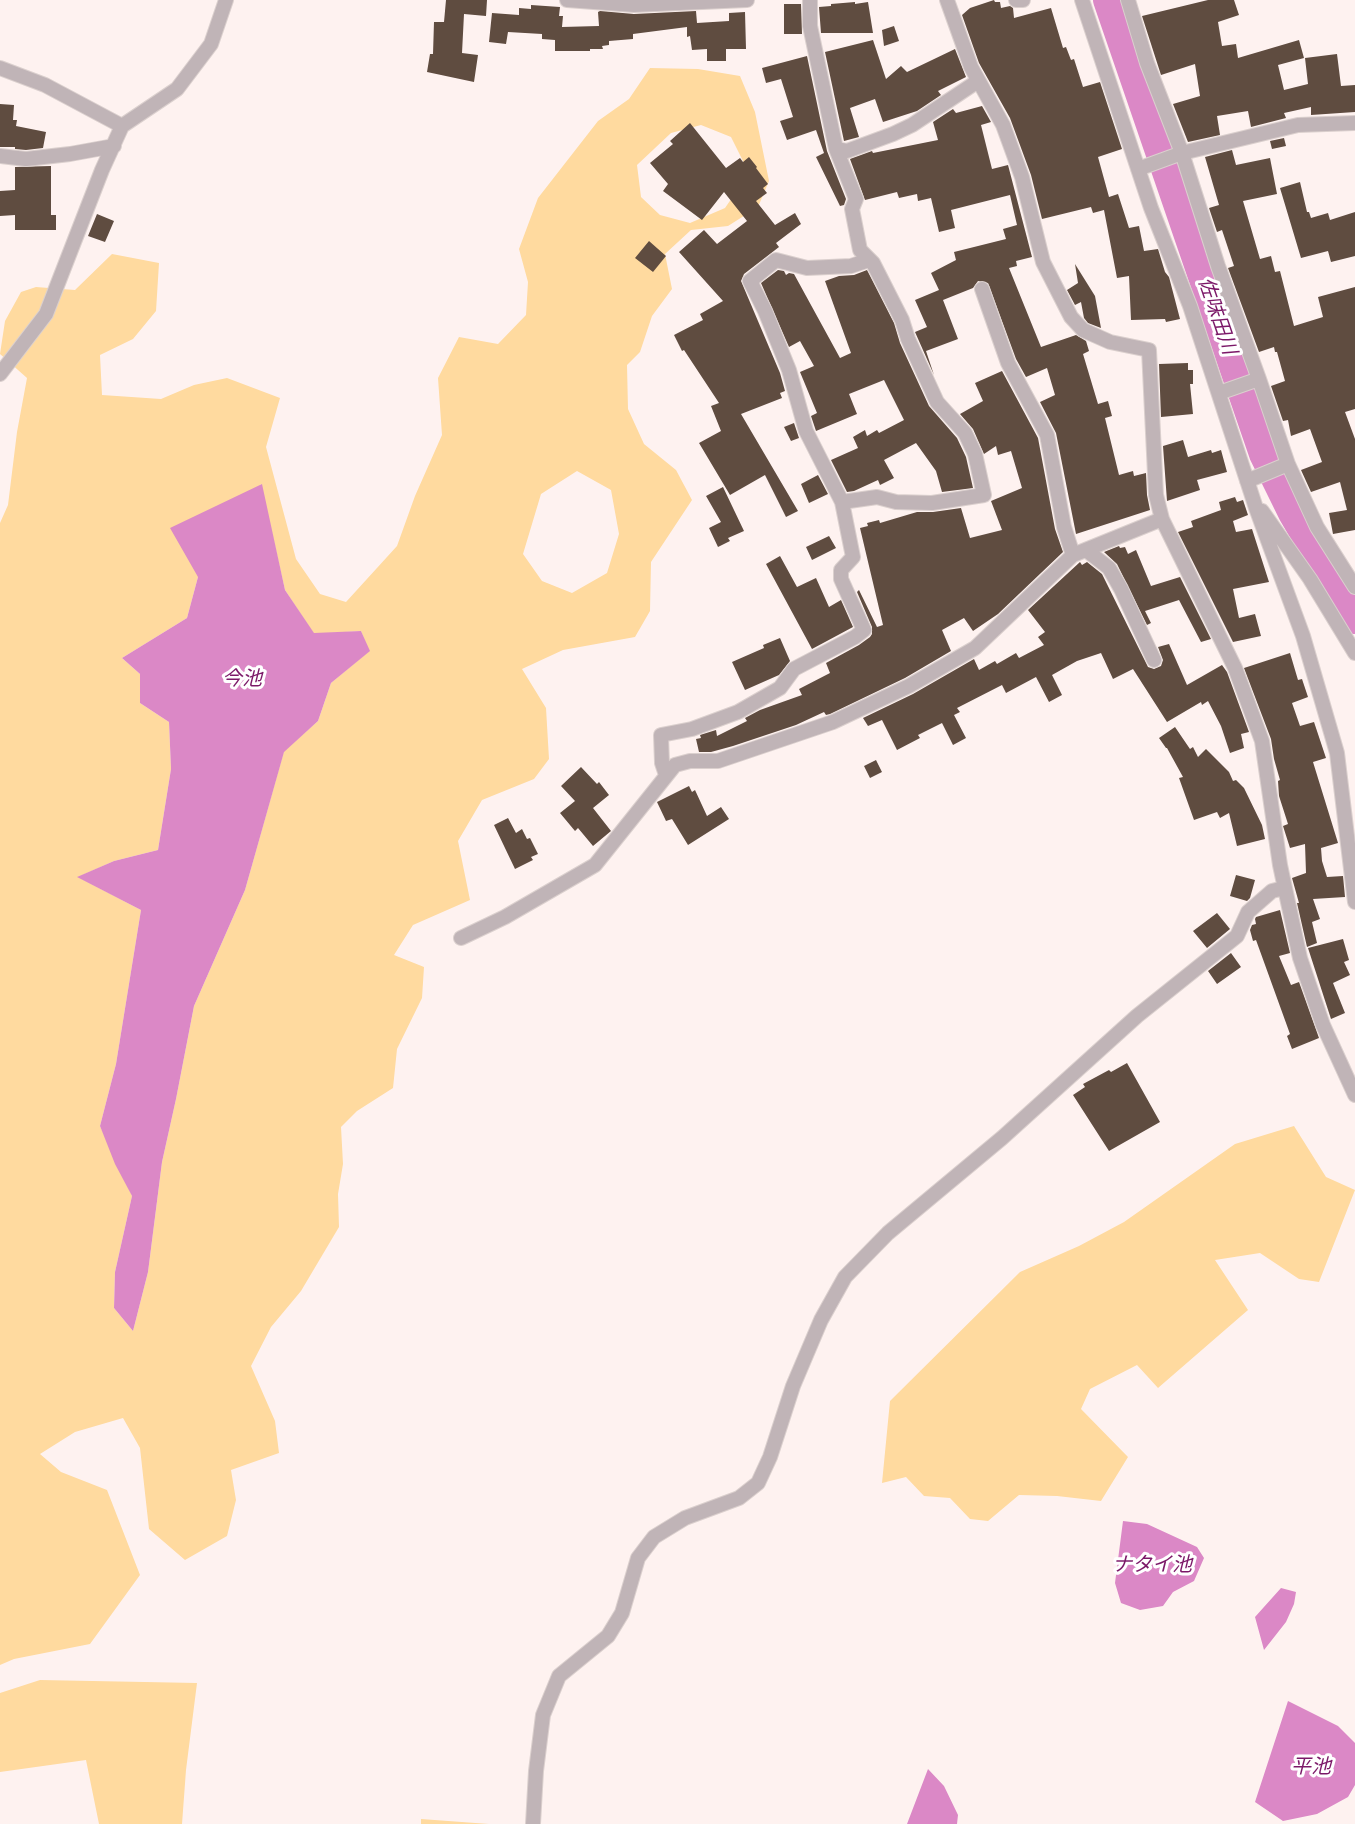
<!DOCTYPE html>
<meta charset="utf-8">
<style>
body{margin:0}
canvas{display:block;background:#fef2f0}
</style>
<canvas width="1355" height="1824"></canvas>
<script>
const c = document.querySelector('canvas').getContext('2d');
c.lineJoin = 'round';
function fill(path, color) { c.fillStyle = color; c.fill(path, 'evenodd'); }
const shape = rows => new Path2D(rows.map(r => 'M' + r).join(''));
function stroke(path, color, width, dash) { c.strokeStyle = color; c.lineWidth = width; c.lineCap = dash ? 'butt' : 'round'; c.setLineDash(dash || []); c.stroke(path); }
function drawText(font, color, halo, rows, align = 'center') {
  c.font = font + ' "Roboto Serif","Noto Sans JP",serif'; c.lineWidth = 6; c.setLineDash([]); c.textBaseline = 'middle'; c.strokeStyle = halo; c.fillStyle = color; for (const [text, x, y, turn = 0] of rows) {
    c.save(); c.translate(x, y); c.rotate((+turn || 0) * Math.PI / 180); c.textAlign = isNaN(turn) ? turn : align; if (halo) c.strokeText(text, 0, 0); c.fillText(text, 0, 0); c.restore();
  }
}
fill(shape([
 [650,68,698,69,740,76,755,112,769,181,758,207,728,226,691,230,665,254,672,289,652,316,640,352,627,365,628,409,644,444,676,470,692,500,651,562,650,611,635,637,563,650,522,669,546,708,549,759,534,779,482,800,458,841,470,900,413,925,394,955,424,967,422,998,397,1049,393,1088,357,1111,341,1127,343,1164,338,1194,339,1227,301,1291,271,1327,251,1366,275,1421,279,1453,231,1470,236,1500,227,1536,185,1560,149,1529,140,1448,123,1418,75,1432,40,1454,61,1472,107,1490,140,1575,90,1644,14,1659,0,1665,0,523,8,505,17,432,27,378,0,354,5,321,21,292,36,287,75,290,112,254,159,263,156,311,133,339,100,355,102,395,161,399,194,385,227,378,280,398,266,447,296,559,320,594,346,602,397,546,415,496,442,435,438,378,459,337,498,344,526,315,528,282,519,249,538,198,598,121,629,99],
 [701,125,731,137,749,173,725,208,690,223,660,215,641,197,637,165,671,133],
 [577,471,611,490,619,534,607,573,572,593,542,581,523,554,541,494],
 [261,484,285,590,314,634,361,631,369,651,331,683,318,721,284,751,245,890,194,1006,176,1099,162,1162,148,1272,133,1331,114,1308,115,1272,132,1196,100,1126,116,1064,141,910,78,877,114,861,158,850,171,769,169,722,140,703,140,674,122,658,187,618,198,577],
 [1294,1126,1326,1177,1355,1190,1319,1282,1299,1279,1260,1253,1215,1260,1248,1310,1158,1388,1137,1365,1090,1389,1081,1409,1128,1457,1101,1501,1057,1496,1019,1495,988,1521,970,1519,950,1498,924,1496,906,1477,882,1483,890,1401,1020,1272,1079,1246,1124,1222,1235,1144],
 [40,1680,197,1683,186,1770,182,1824,99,1824,86,1760,0,1772,0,1693],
 [421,1819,489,1824,421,1824]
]), '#ffda9f');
fill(shape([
 [262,484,285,590,314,633,361,631,370,651,331,683,318,721,284,752,245,890,194,1006,176,1099,162,1162,148,1272,133,1331,114,1308,115,1272,132,1196,115,1164,100,1126,116,1064,141,910,77,877,114,861,158,850,171,769,169,722,140,703,140,674,122,658,187,618,198,577,170,528],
 [1123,1521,1147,1524,1197,1547,1204,1558,1194,1581,1173,1592,1163,1606,1140,1610,1121,1603,1115,1583],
 [1281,1588,1296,1592,1294,1604,1286,1622,1264,1650,1255,1617],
 [1288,1701,1338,1726,1355,1743,1355,1785,1348,1797,1317,1814,1283,1821,1255,1802],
 [928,1769,944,1786,958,1815,957,1824,907,1824]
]), '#db88c6');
stroke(shape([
 [1108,0,1264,454,1293,513,1355,619]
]), '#db88c6', 30);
fill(shape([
 [446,0,487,0,486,16,464,14,462,53,478,55,474,82,427,72,430,54,433,54,434,22,444,22],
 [994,0,995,2,1000,2,1001,8,1010,6,1013,8,1014,18,1051,8,1063,48,1066,47,1071,60,1074,59,1083,87,1100,82,1122,149,1098,157,1109,197,1118,194,1129,228,1139,226,1144,251,1158,249,1165,272,1169,277,1180,319,1166,322,1165,319,1131,320,1129,276,1117,278,1104,210,1093,213,1091,207,1042,219,1031,175,1010,118,979,63,962,15,970,8],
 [1208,0,1234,0,1239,15,1218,22,1222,46,1236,44,1238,58,1299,40,1304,58,1278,65,1284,90,1308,84,1305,58,1337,54,1341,86,1355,85,1355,112,1311,115,1311,107,1284,113,1286,118,1251,127,1248,111,1217,116,1220,135,1188,142,1173,104,1200,96,1195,64,1161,75,1142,16],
 [855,2,855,4,868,2,873,33,821,33,819,7,831,6,831,4],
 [784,4,801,4,802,34,784,34],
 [531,5,560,7,559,16,563,16,562,27,599,26,598,12,600,11,634,14,696,11,697,23,729,21,729,13,745,12,746,49,726,49,726,61,707,61,707,49,692,50,690,36,687,37,687,27,633,34,633,39,609,41,609,45,602,46,603,49,590,49,590,51,555,51,555,40,542,39,542,34,508,32,506,44,489,42,492,13,519,15,519,8,531,9],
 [894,26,899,41,884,46,882,30],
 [873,40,886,79,901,66,907,72,955,49,966,77,938,91,941,95,917,111,883,122,875,99,850,108,859,137,844,141,825,52],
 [807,56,827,151,846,199,844,205,840,206,816,157,824,153,816,130,787,140,780,121,793,117,781,79,766,83,762,68],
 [0,104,14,105,13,120,17,120,16,126,46,132,43,148,26,150,15,149,15,147,0,147],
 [982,106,991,122,981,125,992,169,1008,165,1032,257,1016,261,1017,266,1009,268,1041,347,1076,335,1086,341,1089,351,1083,354,1098,404,1108,401,1112,416,1105,418,1119,475,1133,471,1134,476,1146,473,1147,495,1150,510,1076,534,1056,433,1040,402,1055,395,1047,368,1026,377,1016,359,988,283,978,281,973,288,943,300,958,339,926,351,934,375,915,332,927,327,915,300,939,290,931,273,956,260,954,252,1006,239,1003,229,1017,225,1010,195,951,210,955,228,939,232,931,198,918,201,917,194,899,198,897,192,865,200,850,159,872,151,873,153,938,140,933,122,953,109,956,113],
 [690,123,726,168,740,158,743,162,749,157,757,167,756,168,768,184,763,188,767,193,756,201,775,225,795,213,801,224,776,243,779,247,744,274,741,281,780,373,785,391,780,393,782,398,741,414,798,511,786,517,765,475,730,495,699,443,721,431,711,406,719,403,684,350,682,351,674,335,703,320,700,314,723,301,679,252,704,230,717,244,747,221,724,192,702,220,663,191,668,184,650,163,673,144,670,141],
 [1284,138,1286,146,1272,149,1270,141],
 [1232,150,1236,165,1270,158,1277,194,1243,201,1260,259,1271,256,1275,272,1280,271,1294,326,1323,317,1318,297,1355,287,1355,409,1345,412,1355,439,1355,530,1333,534,1329,513,1347,510,1340,482,1311,492,1301,470,1322,462,1310,429,1291,436,1288,420,1283,421,1271,386,1285,381,1277,352,1275,352,1274,347,1259,352,1228,268,1234,266,1222,230,1217,232,1209,208,1219,205,1205,157],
 [51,166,51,215,56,215,56,230,15,230,15,215,0,216,0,191,15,190,15,167],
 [1300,182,1307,212,1309,212,1311,218,1328,213,1330,220,1355,212,1355,256,1331,262,1328,251,1301,258,1280,188],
 [97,214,114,221,105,242,88,236],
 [649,241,666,256,653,272,635,258],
 [1075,264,1095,296,1101,328,1088,323,1084,318,1081,302,1075,305,1067,290,1078,283],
 [778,270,784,271,786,275,789,273,794,274,840,358,851,353,825,281,839,276,854,275,867,270,894,323,900,343,929,406,957,438,966,457,973,488,942,492,936,471,916,443,884,460,894,478,880,485,878,480,854,491,847,492,831,460,858,448,853,437,865,430,867,436,877,430,879,433,904,420,884,380,849,394,857,414,816,431,811,416,817,413,800,372,814,366,800,341,789,347,761,283],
 [1188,363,1188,370,1193,370,1193,384,1190,384,1193,414,1161,417,1159,364],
 [1002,371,1038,438,1055,529,1063,552,998,614,973,631,964,618,942,630,951,651,905,678,830,714,826,715,824,712,796,725,733,746,711,752,699,752,696,739,701,738,700,735,716,730,717,736,747,721,745,718,760,710,802,695,799,689,830,673,826,663,859,645,870,637,872,634,872,627,857,592,859,590,877,627,883,625,860,528,868,526,867,523,879,520,880,523,917,512,933,512,961,508,970,538,1002,530,991,501,1022,488,1011,451,998,455,996,446,984,454,973,429,960,414,983,401,975,383],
 [794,423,799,438,791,441,784,427],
 [1183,440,1188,457,1211,450,1212,453,1221,450,1227,472,1197,480,1200,490,1167,501,1163,446],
 [818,475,828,494,809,503,801,484],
 [723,487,744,531,728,538,730,541,718,547,709,528,721,522,706,496],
 [1235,497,1237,502,1243,500,1248,515,1233,521,1236,532,1252,529,1269,582,1233,589,1239,618,1255,614,1261,636,1233,642,1178,532,1193,527,1191,521,1221,510,1219,502],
 [829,536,836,548,812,560,806,547],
 [1119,546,1120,548,1125,547,1128,554,1136,550,1151,586,1180,577,1211,639,1201,642,1179,600,1145,611,1151,623,1147,625,1117,564,1104,552],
 [780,556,797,587,816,578,829,607,841,600,853,627,812,649,766,564],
 [1080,562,1082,565,1087,562,1102,574,1148,667,1154,669,1161,666,1163,660,1158,647,1169,644,1187,685,1222,665,1227,672,1249,732,1241,734,1244,748,1230,753,1221,726,1208,701,1202,705,1201,702,1167,722,1133,669,1113,679,1101,653,1077,661,1052,675,1062,695,1049,702,1036,677,1006,693,1002,685,957,708,960,712,954,715,966,738,953,745,942,723,918,735,920,738,897,750,882,720,868,726,863,718,913,694,974,659,979,670,995,661,997,664,1016,653,1019,658,1044,645,1038,637,1045,632,1028,610],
 [780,638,790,661,779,675,745,690,732,662,764,648,763,645],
 [1290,653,1298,680,1302,679,1308,697,1292,703,1300,726,1314,722,1326,758,1313,762,1338,843,1321,848,1322,861,1327,877,1343,876,1345,897,1313,899,1320,919,1312,922,1317,943,1307,947,1297,903,1299,903,1292,878,1306,873,1305,844,1290,848,1283,826,1288,824,1279,796,1278,781,1280,780,1274,759,1271,739,1244,668],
 [1175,727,1190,749,1193,747,1198,757,1206,749,1229,772,1233,781,1236,780,1244,788,1262,825,1265,839,1237,846,1229,813,1220,818,1217,812,1194,820,1179,778,1183,777,1167,748,1166,748,1159,738],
 [876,760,882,772,870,778,864,766],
 [581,767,597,784,599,782,609,795,593,808,611,831,593,846,578,828,575,831,560,813,575,801,561,786],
 [689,786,692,792,695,790,707,816,721,807,729,819,688,845,672,819,666,821,657,802],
 [508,818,516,833,522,829,527,839,530,838,538,854,531,857,533,860,515,869,494,825],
 [1236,875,1255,880,1250,898,1247,901,1230,896],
 [1280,910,1290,953,1279,956,1291,985,1299,982,1319,1038,1292,1049,1287,1036,1290,1034,1256,940,1253,941,1250,930,1252,925,1256,924,1255,919,1256,917],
 [1217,913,1230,929,1207,948,1193,931],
 [1343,939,1349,960,1344,962,1350,975,1333,983,1345,1013,1331,1019,1308,948],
 [1231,953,1241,967,1217,984,1208,971],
 [1127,1063,1160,1122,1109,1151,1073,1095,1085,1087,1083,1084,1109,1070,1111,1072]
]), '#5f4c40');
const street = shape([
 [567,0,634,5,747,0],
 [810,0,810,26,836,149,856,199,852,209,860,250,873,263,902,320,908,339,937,402,965,433,975,454,984,495,932,503,896,502,877,497,842,502],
 [947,0,971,67,1003,125,1022,177,1043,262,1071,317,1083,330,1110,342,1149,350,1156,495,1162,519,1235,668,1262,741,1280,865,1300,958,1323,1025,1355,1095],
 [1016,0,1023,0],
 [1082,0,1151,208,1190,306,1256,508,1303,636,1337,753,1355,902],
 [1128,0,1147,63,1182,153,1218,266,1259,379,1288,464,1317,527,1355,587],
 [0,68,45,85,122,126],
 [836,149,847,151,893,134,912,125,978,81],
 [0,156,26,159,70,154,114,146],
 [1138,169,1182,153,1298,125,1355,123],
 [982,289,1008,363,1047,435,1064,527,1073,555],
 [0,374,46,314,102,170,122,126,177,89,211,44,226,0],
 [1219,393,1259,379],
 [1247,481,1288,464],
 [1262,511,1310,579,1355,653],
 [1086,550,1109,568,1121,589,1154,660],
 [666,775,662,763,661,735,692,729,738,712,780,688,794,669,855,637,864,630,841,579,841,570,853,557,842,502,806,431,789,370,765,311,750,281,776,260,807,268,851,266,869,260],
 [461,938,505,917,595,865,675,765,690,761,718,761,833,722,909,686,975,648,1073,555,1162,519],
 [533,1824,536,1771,543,1715,559,1676,608,1636,622,1613,638,1558,654,1537,685,1518,739,1498,758,1483,770,1457,793,1386,821,1320,845,1277,888,1233,1002,1138,1137,1016,1237,936,1248,912,1272,891,1284,888]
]);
stroke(street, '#dbd0ce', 16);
stroke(street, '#c0b4b7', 14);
drawText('italic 20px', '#7b1868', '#fff', [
 ["佐味田川",1217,316,71],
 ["今池",242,679],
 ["ナタイ池",1152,1565],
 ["平池",1311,1767]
]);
</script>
